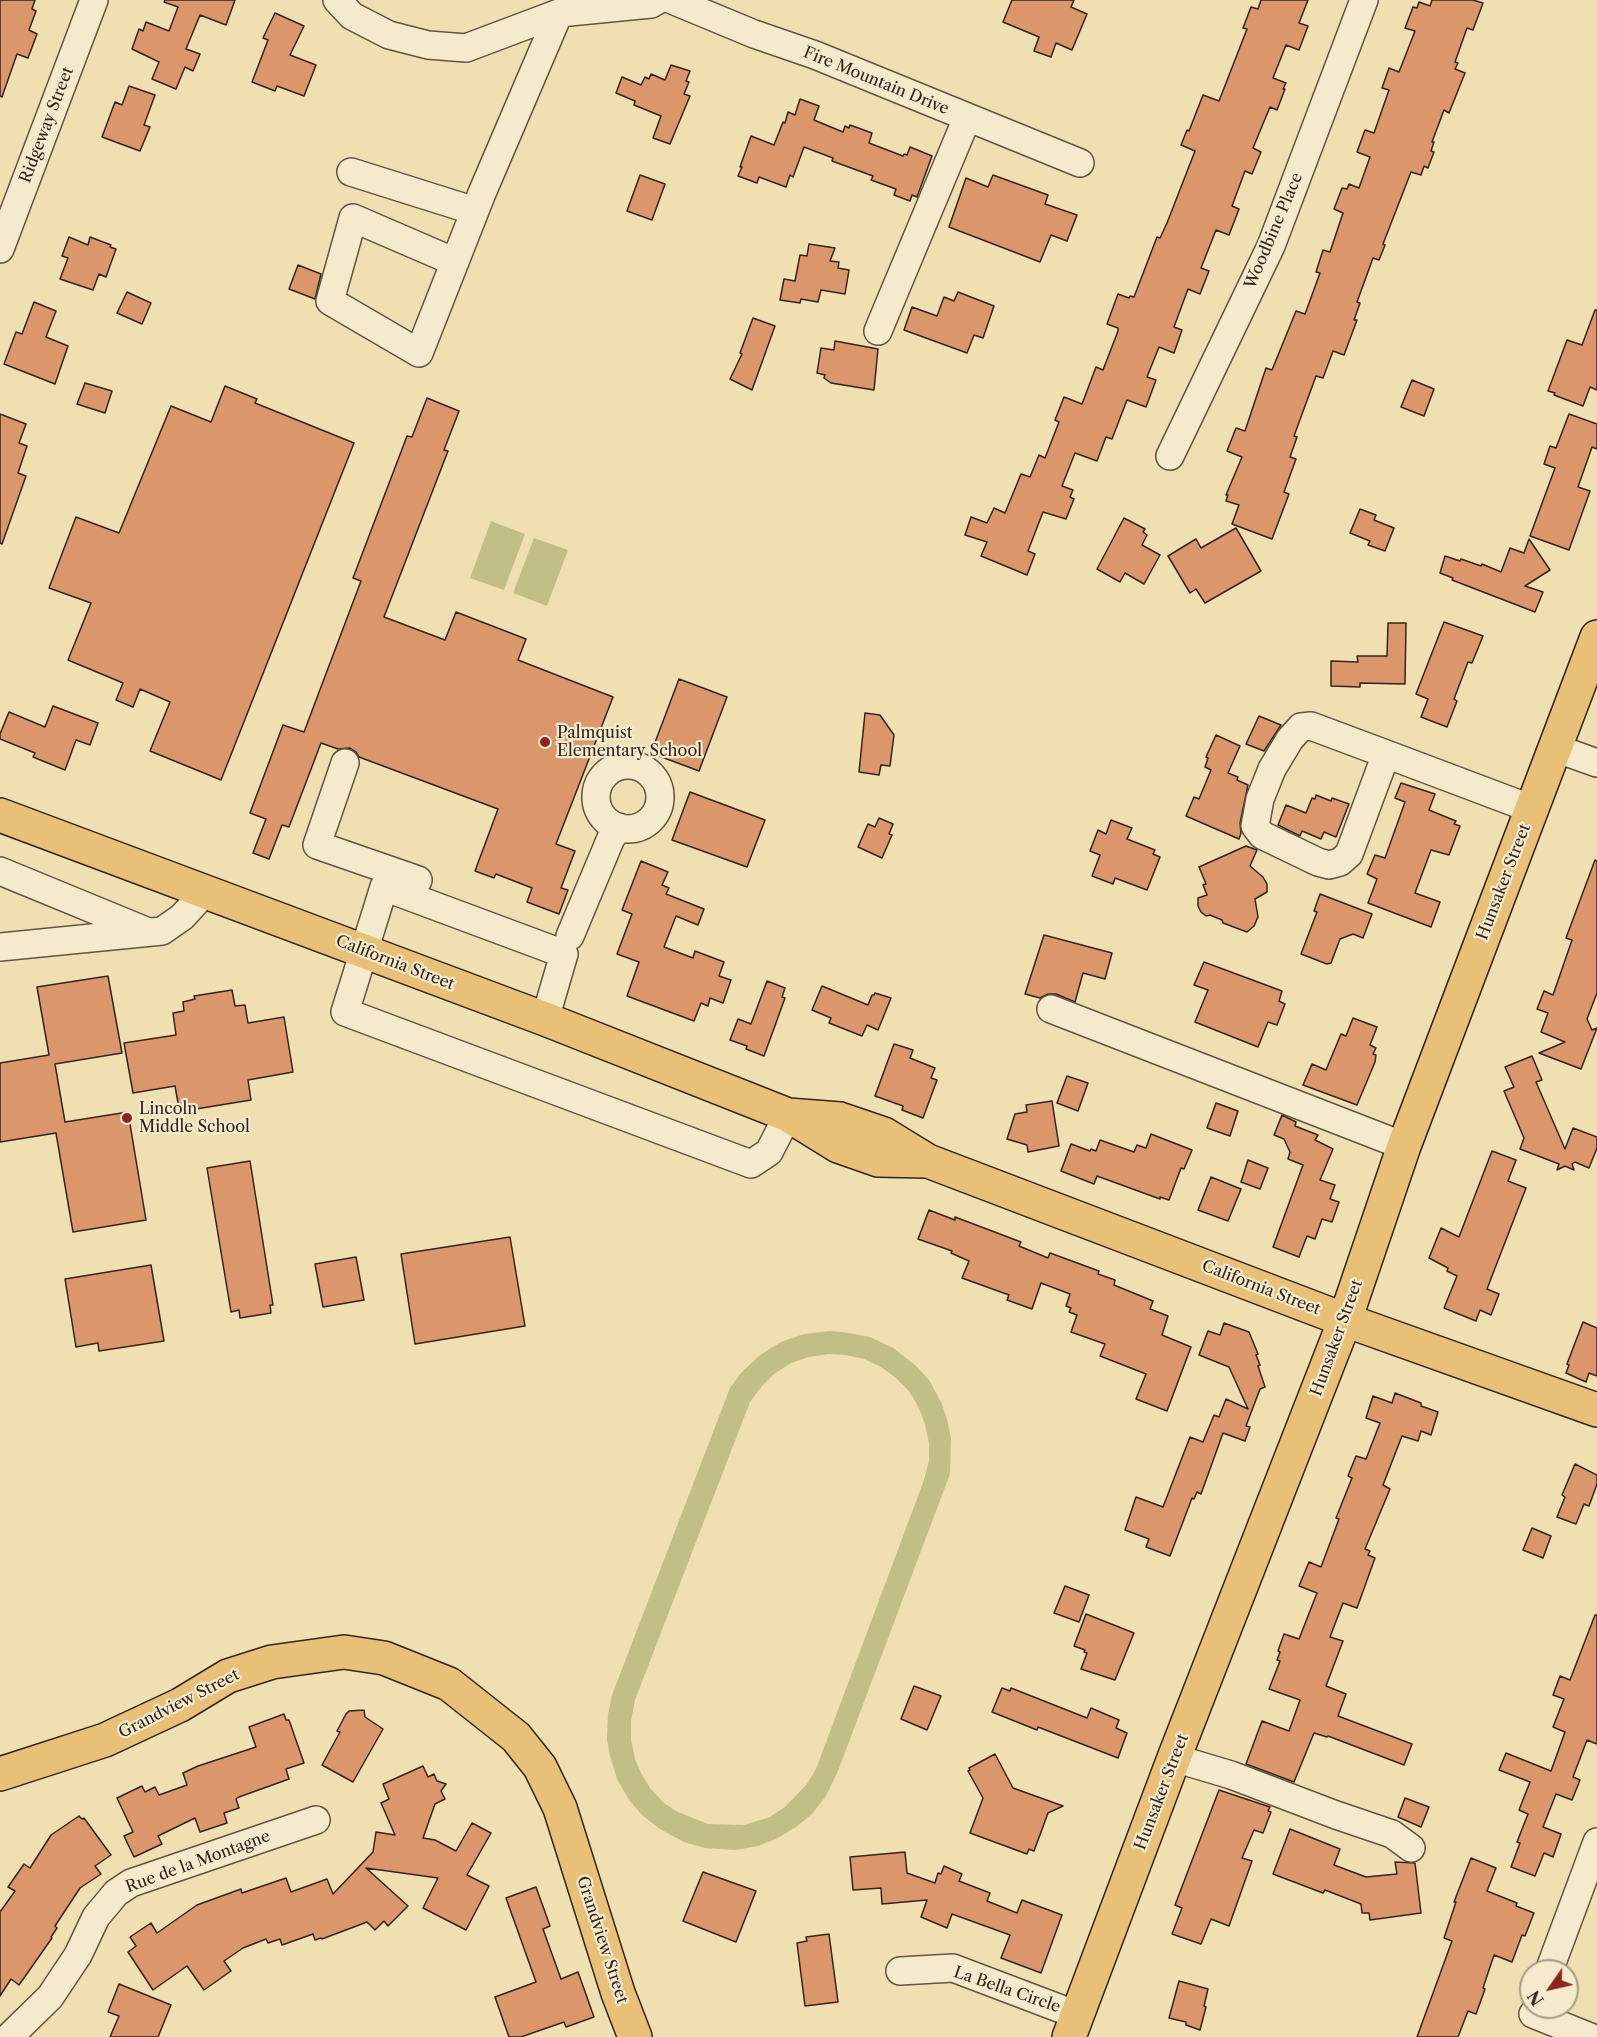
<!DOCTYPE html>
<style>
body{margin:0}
#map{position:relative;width:1597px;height:2037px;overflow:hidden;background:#f0dfb1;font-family:"Libre Caslon Text",serif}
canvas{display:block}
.north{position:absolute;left:1519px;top:1959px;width:60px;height:60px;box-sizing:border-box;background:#f5eacc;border:2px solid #a79b87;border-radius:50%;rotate:236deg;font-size:16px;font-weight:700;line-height:24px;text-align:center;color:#32251f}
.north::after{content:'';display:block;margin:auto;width:21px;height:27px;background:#8f2418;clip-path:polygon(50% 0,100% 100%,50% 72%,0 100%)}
</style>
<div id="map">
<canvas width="1597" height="2037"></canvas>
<div class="north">N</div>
</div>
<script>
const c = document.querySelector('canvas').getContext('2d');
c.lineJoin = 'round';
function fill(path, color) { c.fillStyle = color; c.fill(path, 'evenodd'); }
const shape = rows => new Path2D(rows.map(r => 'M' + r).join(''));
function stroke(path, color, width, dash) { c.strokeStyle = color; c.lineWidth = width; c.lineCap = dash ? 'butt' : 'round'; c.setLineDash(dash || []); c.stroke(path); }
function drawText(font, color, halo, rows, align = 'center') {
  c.font = font + ' "Libre Caslon Text",serif'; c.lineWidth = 4.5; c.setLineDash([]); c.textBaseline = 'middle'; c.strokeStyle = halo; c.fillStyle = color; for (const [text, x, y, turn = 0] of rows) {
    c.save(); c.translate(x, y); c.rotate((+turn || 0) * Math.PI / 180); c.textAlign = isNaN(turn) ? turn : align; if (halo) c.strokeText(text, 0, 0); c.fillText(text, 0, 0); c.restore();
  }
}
fill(shape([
 [491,521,525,534,504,590,470,578],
 [534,538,568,550,547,606,513,593],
 [829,1331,843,1332,870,1337,893,1348,915,1365,929,1380,941,1402,947,1419,951,1438,950,1474,838,1771,826,1796,812,1814,796,1827,776,1839,758,1846,735,1850,705,1848,684,1842,660,1829,642,1815,629,1800,617,1779,610,1756,607,1740,608,1714,612,1695,730,1388,741,1373,760,1355,781,1342,804,1334],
 [828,1354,846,1355,864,1359,881,1367,896,1378,909,1391,919,1408,925,1424,929,1443,929,1461,924,1480,816,1769,807,1784,785,1807,770,1817,744,1825,708,1824,678,1812,664,1803,650,1788,641,1773,635,1759,631,1739,631,1720,635,1700,750,1402,762,1386,774,1374,791,1363,809,1357]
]), '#c2bf86');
const building = shape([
 [0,0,35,0,32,9,36,11,29,30,37,34,28,58,17,54,2,97,0,96,0,0],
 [165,0,235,0,226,25,200,15,186,49,200,54,193,71,185,67,176,89,152,79,159,62,132,49,139,29,143,31,146,22,169,31,178,7,164,2,165,0],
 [1012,0,1074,0,1071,7,1087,14,1072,50,1056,43,1051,57,1034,51,1039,37,1003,22,1012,0],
 [1261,0,1308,0,1299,23,1308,26,1299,50,1286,45,1273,78,1286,83,1283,89,1285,89,1277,110,1270,107,1253,148,1261,152,1252,174,1245,171,1232,206,1239,209,1229,235,1216,230,1201,268,1209,271,1200,294,1188,289,1174,327,1182,330,1174,353,1159,347,1147,377,1156,380,1146,407,1127,400,1112,439,1106,437,1097,461,1075,453,1062,486,1073,490,1070,497,1074,499,1066,519,1043,512,1028,551,1035,554,1027,575,981,556,987,542,965,535,971,517,987,523,994,508,1005,513,1021,474,1030,477,1039,455,1045,458,1059,422,1055,420,1064,397,1082,404,1096,367,1103,370,1118,331,1118,328,1107,324,1118,294,1129,298,1130,296,1134,297,1157,237,1160,238,1167,223,1195,151,1181,145,1187,130,1189,131,1203,95,1219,101,1247,29,1243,28,1251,7,1258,9,1261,0],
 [1432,0,1473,0,1483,3,1473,30,1467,28,1455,62,1458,63,1455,69,1465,73,1449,113,1444,110,1432,142,1434,142,1431,151,1434,152,1428,168,1424,166,1421,175,1411,172,1383,244,1385,245,1379,260,1373,258,1357,302,1360,303,1354,320,1357,320,1344,355,1333,351,1323,378,1316,376,1294,436,1297,437,1290,457,1296,459,1284,492,1289,494,1272,539,1232,524,1239,505,1226,501,1228,495,1226,495,1242,457,1227,451,1236,428,1245,431,1266,368,1272,370,1296,311,1305,314,1320,273,1316,272,1323,250,1330,252,1343,213,1334,209,1342,188,1347,189,1349,184,1359,188,1370,157,1357,152,1365,130,1374,133,1389,90,1382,88,1389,68,1399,72,1415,31,1405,28,1413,7,1417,8,1419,2,1430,6,1432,0],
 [275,13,304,26,290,55,316,65,304,96,277,86,275,91,252,82,268,40,263,38,275,13],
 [671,65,690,71,686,81,689,82,684,94,690,96,670,144,653,138,661,116,634,105,635,101,616,93,622,77,641,85,645,77,649,79,651,74,665,80,671,65],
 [129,86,155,95,144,125,150,127,140,151,102,137,115,102,122,105,129,86],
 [800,99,819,106,814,120,843,132,845,126,849,128,850,125,872,133,869,143,903,156,904,154,907,155,910,147,932,156,917,197,912,195,910,201,894,195,896,189,871,180,873,176,832,161,833,158,804,147,793,177,790,175,786,187,759,177,757,183,738,176,742,167,740,167,751,136,774,145,783,122,785,123,788,112,795,115,800,99],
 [640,175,665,184,652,220,627,211,640,175],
 [993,175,1048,195,1045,204,1077,215,1067,241,1051,235,1040,262,949,227,966,178,988,187,993,175],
 [69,237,88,245,90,237,111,245,110,247,116,249,106,277,99,274,93,290,60,279,68,258,62,256,69,237],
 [809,244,835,248,830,261,839,262,838,268,849,270,845,294,821,290,818,302,801,299,800,303,780,300,784,279,795,281,800,255,807,256,809,244],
 [298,265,321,274,315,299,289,289,298,265],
 [127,292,151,303,142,324,117,313,127,292],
 [958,292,994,306,983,338,974,335,967,353,904,330,912,307,937,316,944,297,954,301,958,292],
 [34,302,56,311,46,337,68,346,55,384,4,364,16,332,22,334,34,302],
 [1595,310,1597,310,1597,390,1590,387,1583,406,1554,395,1555,393,1548,391,1567,340,1582,345,1595,310],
 [753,318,775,326,752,390,730,379,742,354,740,353,753,318],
 [835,341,878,349,874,390,831,383,824,378,825,375,817,373,821,348,834,350,835,341],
 [1412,380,1434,389,1424,416,1401,407,1412,380],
 [85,383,112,391,105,413,77,404,85,383],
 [225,386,257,399,255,403,354,443,221,780,150,751,170,702,140,689,133,707,116,700,123,683,68,660,91,603,49,588,76,517,119,533,171,406,211,422,225,386],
 [427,398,459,411,444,450,448,451,384,617,445,640,456,612,526,639,518,660,613,697,556,844,575,851,561,888,568,890,559,914,527,902,532,888,496,874,494,878,475,871,498,809,359,757,356,752,350,748,338,749,321,743,289,827,282,825,269,859,253,853,266,819,250,813,283,725,304,732,361,581,353,578,407,436,412,437,427,398],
 [0,414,26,424,19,443,27,446,18,473,26,476,2,544,0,543,0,414],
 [1569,414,1597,424,1597,449,1592,447,1578,487,1590,491,1569,550,1530,536,1555,468,1544,464,1550,446,1556,448,1569,414],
 [1360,509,1376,515,1374,520,1394,528,1385,551,1368,545,1370,541,1350,533,1360,509],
 [1124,518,1145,529,1143,532,1147,535,1142,545,1160,555,1144,584,1125,573,1120,582,1097,569,1124,518],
 [1236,528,1261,571,1205,603,1196,589,1190,593,1168,556,1196,539,1201,548,1236,528],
 [1529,539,1550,570,1525,586,1543,592,1535,612,1452,580,1453,578,1440,573,1445,556,1460,561,1461,559,1481,566,1482,564,1501,572,1510,548,1524,553,1529,539],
 [1444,622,1483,636,1472,663,1468,662,1454,699,1457,701,1447,727,1421,717,1428,699,1416,694,1444,622],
 [1388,623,1406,623,1405,684,1360,683,1360,687,1331,686,1331,661,1358,662,1357,656,1387,656,1388,623],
 [679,679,727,697,699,771,651,753,679,679],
 [53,706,98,723,90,745,76,740,65,770,33,757,35,753,0,739,0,734,9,712,45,727,53,706],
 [865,713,880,715,894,735,890,766,881,765,879,775,859,772,865,713],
 [1259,716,1281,725,1264,751,1246,744,1259,716],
 [1216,735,1240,746,1228,773,1238,777,1237,780,1248,785,1240,823,1241,833,1239,839,1186,816,1194,797,1199,799,1211,770,1205,767,1208,758,1206,757,1216,735],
 [1401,783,1435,794,1429,810,1456,821,1454,824,1460,826,1449,855,1431,850,1415,893,1440,902,1431,927,1368,903,1377,879,1367,874,1375,855,1385,858,1405,802,1395,798,1401,783],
 [690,792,765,820,747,867,672,840,690,792],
 [1316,795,1331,801,1332,798,1349,804,1336,837,1324,832,1321,839,1302,831,1300,836,1278,825,1286,805,1306,813,1312,798,1315,799,1316,795],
 [879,818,893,824,889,834,892,835,882,858,858,847,868,824,875,827,879,818],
 [1111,820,1132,828,1127,839,1155,850,1153,854,1160,857,1147,890,1115,878,1113,884,1092,876,1100,855,1090,851,1098,830,1106,834,1111,820],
 [1246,846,1257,850,1250,866,1263,877,1267,884,1267,892,1255,899,1258,917,1254,926,1247,932,1223,923,1222,920,1210,915,1206,916,1201,912,1198,906,1198,898,1207,895,1203,885,1206,884,1199,867,1246,846],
 [1595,860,1597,861,1597,993,1587,1019,1592,1030,1597,1028,1581,1069,1539,1053,1565,1042,1541,1032,1548,1013,1537,1009,1544,991,1553,995,1572,940,1566,938,1595,860],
 [641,861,668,872,662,885,669,888,666,894,704,909,698,925,676,916,664,947,693,958,695,951,724,962,719,976,731,980,723,1003,710,998,708,1006,701,1003,694,1021,627,996,639,962,617,954,632,914,622,910,641,861],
 [1320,894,1372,914,1363,938,1353,934,1340,939,1331,963,1327,964,1301,954,1317,912,1314,911,1320,894],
 [1044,935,1112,953,1105,979,1083,973,1075,1002,1056,994,1048,994,1040,998,1025,994,1044,935],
 [1204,962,1282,991,1279,1001,1285,1004,1277,1025,1268,1022,1258,1047,1195,1022,1208,990,1194,985,1204,962],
 [108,976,122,1053,55,1064,65,1122,128,1112,146,1220,73,1232,56,1133,0,1142,0,1063,49,1055,37,987,108,976],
 [767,981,785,988,782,997,785,998,764,1056,746,1049,747,1046,730,1040,738,1019,751,1024,767,981],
 [822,986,868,1005,872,995,874,995,875,993,891,998,878,1030,867,1025,862,1036,829,1023,831,1018,812,1010,822,986],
 [232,990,235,1006,245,1005,248,1023,284,1017,293,1072,248,1080,251,1100,196,1109,197,1112,180,1114,175,1086,133,1093,124,1043,176,1035,173,1013,184,1011,183,1002,195,999,194,996,232,990],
 [1353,1018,1377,1027,1370,1045,1376,1048,1373,1054,1376,1055,1375,1062,1357,1105,1303,1085,1312,1064,1326,1070,1341,1034,1346,1036,1353,1018],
 [894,1044,913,1050,910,1058,935,1068,931,1078,937,1080,923,1118,902,1110,903,1106,875,1096,894,1044],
 [1532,1056,1542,1080,1536,1082,1565,1149,1573,1128,1597,1137,1597,1148,1589,1168,1575,1162,1572,1164,1574,1170,1565,1166,1557,1170,1559,1164,1520,1149,1524,1138,1504,1091,1514,1087,1505,1067,1532,1056],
 [1067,1076,1088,1083,1078,1111,1057,1103,1067,1076],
 [1052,1101,1059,1146,1028,1152,1027,1145,1007,1139,1015,1114,1027,1112,1026,1105,1052,1101],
 [1216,1103,1238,1111,1230,1136,1207,1128,1216,1103],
 [1282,1115,1296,1122,1295,1126,1318,1135,1315,1140,1333,1149,1320,1180,1335,1185,1330,1199,1339,1202,1332,1222,1322,1219,1315,1239,1307,1236,1299,1257,1273,1247,1303,1165,1288,1159,1290,1152,1284,1139,1274,1135,1282,1115],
 [1151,1134,1192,1150,1184,1169,1181,1168,1169,1200,1160,1197,1160,1199,1097,1176,1094,1184,1061,1171,1071,1144,1090,1151,1091,1149,1096,1151,1100,1140,1134,1152,1137,1145,1146,1148,1151,1134],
 [1492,1151,1516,1160,1508,1181,1526,1188,1487,1289,1499,1294,1491,1315,1480,1310,1476,1321,1444,1308,1457,1276,1447,1271,1448,1268,1429,1258,1441,1228,1459,1237,1492,1151],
 [1248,1160,1268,1168,1260,1189,1241,1182,1248,1160],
 [250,1161,273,1305,270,1305,271,1313,240,1318,239,1310,231,1312,207,1168,250,1161],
 [1211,1177,1241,1189,1228,1221,1198,1210,1211,1177],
 [929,1210,955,1220,955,1217,1021,1242,1019,1246,1048,1258,1050,1253,1099,1271,1098,1274,1115,1280,1114,1285,1153,1301,1150,1309,1168,1316,1162,1335,1191,1347,1167,1411,1136,1399,1146,1374,1100,1356,1105,1344,1071,1332,1077,1315,1069,1312,1071,1308,1066,1306,1070,1294,1041,1283,1032,1309,1007,1300,1009,1295,962,1278,969,1261,951,1253,952,1251,918,1239,929,1210],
 [510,1237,525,1326,415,1344,401,1254,510,1237],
 [356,1257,364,1300,323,1307,315,1264,356,1257],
 [151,1265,164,1341,99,1351,98,1343,76,1347,65,1279,151,1265],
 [1583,1322,1597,1328,1597,1376,1589,1373,1586,1382,1566,1373,1569,1365,1567,1364,1583,1322],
 [1224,1323,1249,1332,1258,1354,1256,1355,1260,1365,1258,1366,1265,1387,1260,1389,1246,1426,1250,1427,1245,1441,1223,1433,1201,1494,1197,1492,1194,1499,1192,1498,1170,1556,1146,1547,1149,1539,1125,1530,1136,1497,1163,1507,1190,1437,1203,1442,1214,1415,1219,1417,1226,1399,1248,1409,1229,1367,1199,1355,1208,1331,1220,1335,1224,1323],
 [1395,1393,1421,1403,1421,1406,1438,1412,1431,1435,1421,1431,1418,1441,1402,1436,1383,1485,1390,1489,1365,1549,1370,1551,1368,1555,1375,1558,1357,1608,1343,1603,1330,1637,1343,1641,1326,1686,1346,1694,1338,1716,1412,1744,1404,1765,1328,1736,1327,1737,1314,1733,1294,1782,1246,1764,1262,1721,1289,1731,1300,1700,1269,1689,1280,1661,1277,1660,1280,1652,1278,1651,1284,1634,1299,1639,1317,1593,1299,1586,1309,1562,1321,1567,1339,1519,1336,1518,1352,1478,1348,1476,1356,1456,1366,1459,1380,1423,1366,1418,1373,1396,1392,1403,1395,1393],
 [1575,1464,1597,1475,1597,1484,1589,1506,1584,1504,1576,1524,1557,1517,1565,1497,1562,1495,1575,1464],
 [1532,1528,1551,1536,1543,1558,1523,1550,1532,1528],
 [1065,1586,1089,1595,1079,1622,1054,1613,1065,1586],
 [1086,1614,1134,1633,1115,1680,1081,1669,1087,1653,1084,1652,1085,1650,1074,1646,1086,1614],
 [1595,1615,1597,1615,1597,1744,1587,1740,1573,1777,1580,1780,1572,1800,1556,1794,1543,1827,1561,1834,1553,1857,1544,1853,1535,1876,1511,1867,1520,1843,1517,1842,1528,1814,1519,1810,1530,1782,1499,1770,1506,1753,1551,1771,1565,1732,1553,1727,1564,1699,1553,1695,1560,1676,1570,1680,1595,1615],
 [914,1686,941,1696,927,1730,901,1719,914,1686],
 [1002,1688,1010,1691,1011,1688,1087,1718,1091,1708,1119,1720,1116,1728,1127,1733,1118,1758,1038,1727,1037,1730,992,1712,1002,1688],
 [364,1710,365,1717,383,1729,353,1782,322,1765,340,1732,337,1731,346,1714,349,1711,364,1710],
 [284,1714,286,1720,289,1720,304,1763,286,1769,289,1779,239,1797,236,1799,239,1808,224,1813,227,1823,200,1832,195,1818,158,1836,162,1844,134,1857,124,1836,133,1832,117,1798,142,1786,145,1792,155,1787,159,1795,187,1785,183,1773,198,1766,256,1747,249,1727,284,1714],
 [995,1754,1013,1788,1063,1806,1048,1813,1034,1851,1029,1849,1027,1854,970,1833,983,1798,968,1771,970,1770,969,1768,995,1754],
 [423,1766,428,1777,434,1774,437,1781,446,1784,441,1791,445,1799,435,1804,423,1838,435,1840,456,1851,472,1823,491,1833,467,1875,489,1886,466,1930,423,1908,438,1878,366,1868,408,1906,388,1926,384,1921,375,1930,367,1922,322,1939,321,1938,315,1940,313,1934,282,1945,280,1939,268,1943,266,1939,243,1948,224,1961,231,1971,204,1990,187,1966,153,1990,128,1952,136,1946,130,1937,151,1923,157,1933,197,1905,241,1889,242,1893,286,1878,291,1892,327,1879,333,1894,373,1852,376,1832,395,1835,381,1803,389,1799,383,1784,423,1766],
 [1219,1790,1270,1807,1268,1811,1271,1812,1263,1833,1254,1830,1242,1858,1252,1861,1229,1926,1211,1919,1201,1944,1172,1934,1182,1908,1175,1905,1219,1790],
 [1405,1798,1429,1807,1421,1827,1398,1817,1405,1798],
 [79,1816,82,1819,84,1818,111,1855,95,1866,101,1874,80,1888,55,1926,57,1928,51,1937,52,1938,19,1985,11,1979,0,1996,0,1912,15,1891,8,1887,24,1864,30,1868,51,1835,79,1816],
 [1290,1829,1340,1849,1334,1865,1366,1877,1397,1874,1395,1862,1415,1863,1421,1913,1370,1920,1369,1913,1362,1913,1361,1904,1325,1890,1323,1893,1273,1874,1290,1829],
 [905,1852,907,1873,935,1883,938,1873,941,1874,944,1866,962,1874,959,1881,990,1893,987,1901,1017,1913,1022,1900,1062,1915,1041,1973,1001,1958,1010,1935,952,1914,947,1928,921,1917,927,1900,882,1904,881,1888,853,1890,850,1857,905,1852],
 [1471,1858,1496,1868,1487,1891,1517,1903,1516,1906,1534,1913,1525,1936,1522,1935,1512,1962,1494,1955,1483,1988,1485,1989,1476,2014,1468,2011,1458,2037,1417,2037,1452,1941,1444,1938,1456,1902,1454,1902,1471,1858],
 [703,1872,756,1891,736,1942,683,1921,703,1872],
 [536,1887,550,1926,543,1929,561,1979,578,1972,594,2017,566,2027,564,2022,521,2037,509,2037,495,1997,536,1982,506,1898,536,1887],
 [829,1934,838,2002,805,2006,797,1943,807,1941,806,1937,829,1934],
 [1179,1981,1208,1989,1204,2006,1206,2007,1200,2030,1186,2025,1186,2022,1169,2018,1179,1981],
 [119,1984,171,2005,158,2037,110,2037,119,2016,108,2012,119,1984]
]);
fill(building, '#db966b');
stroke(building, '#32251f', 1.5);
const minor = shape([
 [337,0,352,16,389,35,428,45,466,48,559,13,651,4,658,0],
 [672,0,754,34,815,55,1080,163],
 [351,172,475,211],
 [0,249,94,0],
 [455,262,353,218,330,301,419,353,482,193,559,13],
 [878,331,967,118],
 [1170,456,1271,246,1364,0],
 [1555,748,1597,763],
 [1386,754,1349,854,1340,862,1329,865,1318,862,1262,835,1255,826,1260,799,1272,769,1290,739,1301,727,1311,726,1386,754,1532,809],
 [345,763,317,845,418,880],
 '596 797a32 32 0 1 1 64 0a32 32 0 1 1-64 0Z',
 [0,871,146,931],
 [570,936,611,838,619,827],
 [0,947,162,931,182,917,206,891],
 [1051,1009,1404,1146],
 [545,1019,564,954,384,887,345,1012,751,1164,769,1152,788,1115],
 [1174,1758,1231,1775,1336,1815,1392,1834,1411,1848],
 [900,1971,953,1968,1077,2015],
 [1549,1971,1597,1842],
 [1533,2014,1590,2037],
 [9,2037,50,1997,78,1955,96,1917,116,1893,131,1883,316,1820]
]);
const major = shape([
 [0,815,545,1019,788,1115],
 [928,1161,878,1160,838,1146,788,1115,840,1119,884,1134,928,1161,1345,1320,1597,1410],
 [0,1774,105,1740,180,1705,228,1676,272,1662,344,1652,384,1658,449,1684,516,1737,540,1767,560,1808,618,1993,635,2037],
 [1069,2037,1174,1758,1345,1320,1404,1146,1597,637]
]);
stroke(minor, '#625444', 30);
stroke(major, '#32251f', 36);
stroke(minor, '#f5eacc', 27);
stroke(major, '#e8c078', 33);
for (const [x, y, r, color] of [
 [545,742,6,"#8f2418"],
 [127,1118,6,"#8f2418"]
]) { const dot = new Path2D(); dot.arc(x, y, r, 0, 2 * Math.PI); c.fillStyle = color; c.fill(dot); stroke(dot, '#f5eacc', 2); }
drawText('16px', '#32251f', '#f5eacc', [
 ["Fire Mountain Drive",876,81,22],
 ["Ridgeway Street",47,125,-69],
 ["Woodbine Place",1274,231,-67],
 ["Hunsaker Street",1504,882,-69],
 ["California Street",395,963,21],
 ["California Street",1261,1288,21],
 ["Hunsaker Street",1337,1338,-70],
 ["Grandview Street",179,1704,-27],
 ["Hunsaker Street",1162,1792,-69],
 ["Rue de la Montagne",198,1862,-20],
 ["Grandview Street",602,1940,72],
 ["La Bella Circle",1007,1990,19]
]);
drawText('16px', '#32251f', '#f5eacc', [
 ["Palmquist",557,733],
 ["Elementary School",557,751],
 ["Lincoln",139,1109],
 ["Middle School",139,1127]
], 'left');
</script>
